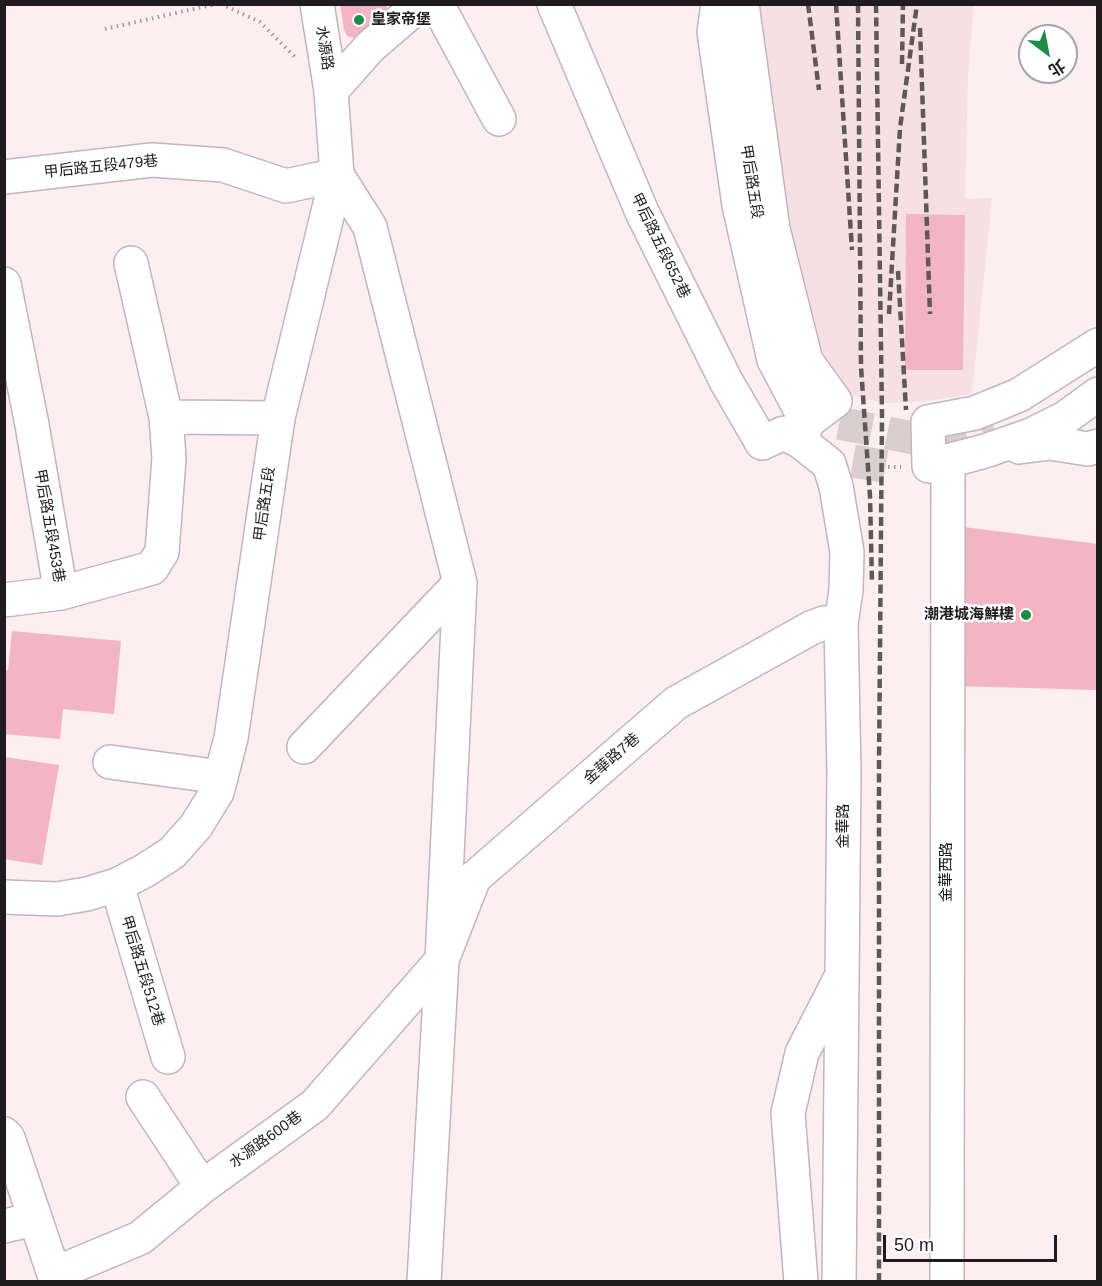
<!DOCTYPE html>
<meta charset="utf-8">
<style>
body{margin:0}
#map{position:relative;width:1102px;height:1286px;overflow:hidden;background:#fceef1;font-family:Helvetica,"Noto Sans TC",sans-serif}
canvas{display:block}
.frame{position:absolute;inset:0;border:6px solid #201b1c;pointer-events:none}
.north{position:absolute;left:1018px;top:24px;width:60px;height:60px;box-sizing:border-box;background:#fff;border:2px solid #a6a4a4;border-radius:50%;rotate:148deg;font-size:16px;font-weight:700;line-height:24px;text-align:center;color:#201b1c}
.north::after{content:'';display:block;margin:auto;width:21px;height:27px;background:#1c8d46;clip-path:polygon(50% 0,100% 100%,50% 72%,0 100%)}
.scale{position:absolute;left:883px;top:1235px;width:174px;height:27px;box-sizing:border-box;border:3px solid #201b1c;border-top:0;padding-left:8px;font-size:18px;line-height:21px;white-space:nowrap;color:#201b1c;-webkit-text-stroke:4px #fff;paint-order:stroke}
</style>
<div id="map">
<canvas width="1102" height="1286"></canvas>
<div class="frame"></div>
<div class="north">北</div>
<div class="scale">50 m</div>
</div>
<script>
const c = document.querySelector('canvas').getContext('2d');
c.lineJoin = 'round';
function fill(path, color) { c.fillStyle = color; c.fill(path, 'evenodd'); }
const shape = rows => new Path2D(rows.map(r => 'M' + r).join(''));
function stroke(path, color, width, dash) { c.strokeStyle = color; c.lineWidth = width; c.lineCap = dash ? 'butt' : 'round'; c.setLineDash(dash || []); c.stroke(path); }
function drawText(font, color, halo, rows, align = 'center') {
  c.font = font + ' Helvetica,"Noto Sans TC",sans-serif'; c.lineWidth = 5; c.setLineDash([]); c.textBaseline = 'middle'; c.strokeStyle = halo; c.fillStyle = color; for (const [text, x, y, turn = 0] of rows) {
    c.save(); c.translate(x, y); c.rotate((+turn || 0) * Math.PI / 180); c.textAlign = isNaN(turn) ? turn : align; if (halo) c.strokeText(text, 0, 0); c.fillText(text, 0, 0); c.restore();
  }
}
fill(shape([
 [758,5,974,5,968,76,965,199,992,198,972,394,927,401,885,403,840,392,824,368,806,313,769,95]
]), '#f7e0e5');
fill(shape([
 [340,4,385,4,389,10,354,38,347,36,344,30],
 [906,214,965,215,963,370,905,370],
 [956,526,1098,544,1098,690,953,686],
 [12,631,121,641,114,714,63,709,60,739,4,734,4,670,8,670],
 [4,757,59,765,42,865,4,859]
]), '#f3b4c3');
stroke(shape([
 [808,386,815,399,839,423,942,444,993,425],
 [853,461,888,467]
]), '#dbced1', 33, [33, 16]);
const minor = shape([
 [437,4,499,119],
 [554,4,642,212,726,381,762,443,784,433,801,442],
 [718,4,714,32,739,205,774,360,807,422],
 [742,4,773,229,806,361,835,401,807,422,801,442,829,464,836,486,847,552,846,590,841,624,844,773,839,1282],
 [331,91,370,47,420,4],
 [4,177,152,160,223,165,286,186,337,175,370,227,460,583,442,960,424,1282],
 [4,284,32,425,61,593,152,568,162,552,169,458,166,417,131,263],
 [1098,345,1019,395,975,413,928,422,929,466,985,451,1031,435,1065,418,1098,394],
 [166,417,278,418],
 [1019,447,1050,443,1088,449,1098,446],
 [4,600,61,593],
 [304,747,460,583],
 [110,762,221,777],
 [117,885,168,1057],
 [143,1097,202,1187],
 [4,1134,8,1138,54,1274,140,1238,202,1187,315,1105,442,960,474,878,676,703,811,628,824,623,841,624],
 [4,1226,35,1219],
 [801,1282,788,1113,802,1053,839,981],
 [947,1282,948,462]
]);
const major = shape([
 [4,897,57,899,87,894,117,885,144,871,172,853,196,826,217,792,231,738,278,418,337,175,331,91,317,4]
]);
stroke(minor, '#c3b5b8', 36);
stroke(major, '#c3b5b8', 36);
stroke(shape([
 [221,4,260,22,297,59],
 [105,29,216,4],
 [888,467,901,467]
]), '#a19799', 4, [1.5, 4.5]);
stroke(minor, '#fff', 33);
stroke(major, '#fff', 33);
stroke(shape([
 [808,4,819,90],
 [836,4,852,250],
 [858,4,861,367,870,496,872,583],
 [876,4,882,415,879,765,879,1282],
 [920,28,930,314],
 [902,64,903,4],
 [898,271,906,410],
 [889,314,900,128,917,4]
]), '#5f5859', 4.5, [9, 4.5]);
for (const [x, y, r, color] of [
 [359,20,6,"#1c8d46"],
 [1026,615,6,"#1c8d46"]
]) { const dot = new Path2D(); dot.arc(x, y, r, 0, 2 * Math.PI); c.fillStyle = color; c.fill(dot); stroke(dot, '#fff', 2); }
drawText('bold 15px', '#201b1c', '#fff', [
 ["皇家帝堡",371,20],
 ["潮港城海鮮樓",1014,615,"right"]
], 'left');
drawText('15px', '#201b1c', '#fff', [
 ["水源路",324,48,81],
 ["甲后路五段479巷",101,167,-6],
 ["甲后路五段",751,182,81],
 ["甲后路五段652巷",660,246,64],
 ["甲后路五段",265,504,-82],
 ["甲后路五段453巷",49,526,80],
 ["金華路7巷",612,759,-41],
 ["金華路",844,826,-90],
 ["金華西路",947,872,-90],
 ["甲后路五段512巷",142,971,73],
 ["水源路600巷",266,1140,-36]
]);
</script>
